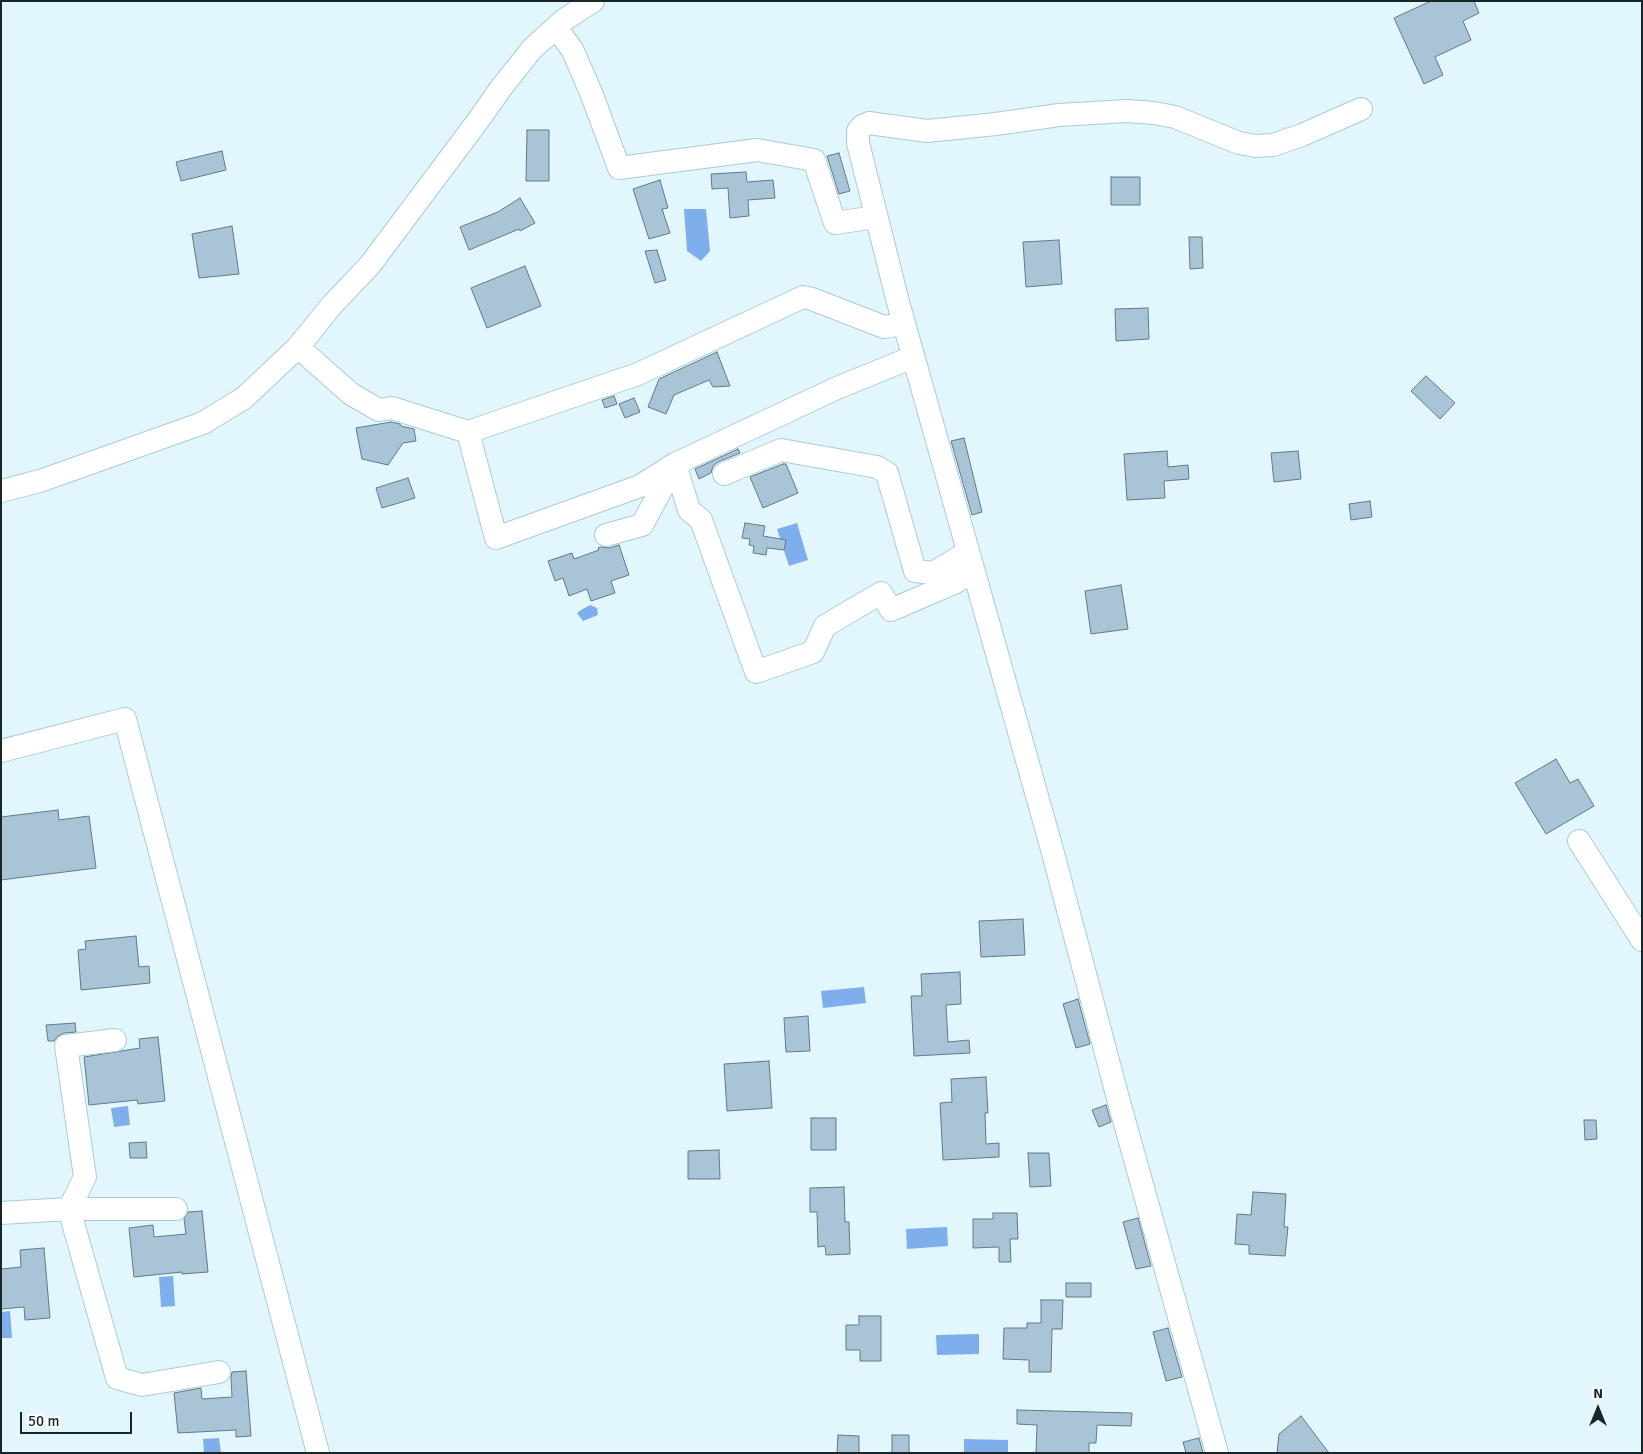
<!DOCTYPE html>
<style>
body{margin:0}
#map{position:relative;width:1643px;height:1454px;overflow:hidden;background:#e2f7fd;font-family:Signika,sans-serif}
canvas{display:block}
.frame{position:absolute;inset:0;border:2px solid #182629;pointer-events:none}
.north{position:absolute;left:1573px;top:1384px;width:50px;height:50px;-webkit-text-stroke:4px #fff;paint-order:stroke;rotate:0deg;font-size:14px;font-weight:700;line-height:20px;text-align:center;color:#182629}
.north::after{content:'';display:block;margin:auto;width:18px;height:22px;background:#182629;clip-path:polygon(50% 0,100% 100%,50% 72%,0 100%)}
.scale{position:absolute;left:20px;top:1412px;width:112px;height:22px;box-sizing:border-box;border:2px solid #182629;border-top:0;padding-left:6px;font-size:15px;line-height:18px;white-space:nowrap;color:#182629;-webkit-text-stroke:4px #fff;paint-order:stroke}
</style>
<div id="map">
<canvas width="1643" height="1454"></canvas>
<div class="frame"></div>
<div class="north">N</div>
<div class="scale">50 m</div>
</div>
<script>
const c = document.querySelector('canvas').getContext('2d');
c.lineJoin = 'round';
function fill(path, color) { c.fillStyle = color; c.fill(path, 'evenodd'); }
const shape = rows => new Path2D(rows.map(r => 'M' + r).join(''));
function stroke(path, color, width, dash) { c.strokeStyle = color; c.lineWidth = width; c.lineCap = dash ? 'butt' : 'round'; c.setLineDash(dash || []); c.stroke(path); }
fill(shape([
 [684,209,706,209,710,251,701,261,687,251],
 [797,523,808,560,789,566,777,529],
 [590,605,597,608,598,615,583,621,577,613,581,610],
 [864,987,866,1003,823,1008,821,991],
 [128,1106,130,1125,114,1127,111,1108],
 [947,1227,948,1246,907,1249,906,1229],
 [173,1276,175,1306,161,1307,159,1277],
 [10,1311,12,1338,1,1338,1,1312],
 [979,1334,979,1354,937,1355,936,1335],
 [219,1438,221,1453,204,1453,203,1439],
 [964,1439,1008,1440,1008,1453,964,1453]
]), '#7faeed');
const building = shape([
 [1431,1,1474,1,1479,13,1463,21,1471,40,1435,57,1443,75,1424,84,1394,18,1431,1],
 [527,130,549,130,549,181,526,181,527,130],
 [222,151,226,170,181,181,176,162,222,151],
 [839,153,850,191,839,194,827,156,839,153],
 [746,172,747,182,773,180,775,198,748,200,749,216,730,218,728,188,712,189,711,174,746,172],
 [1111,177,1140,177,1140,205,1111,205,1111,177],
 [660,180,668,208,662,209,670,233,649,239,633,189,660,180],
 [520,198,535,223,520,231,519,229,469,250,460,227,498,212,520,198],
 [232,226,239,274,199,278,192,234,232,226],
 [1189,237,1202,237,1203,268,1190,269,1189,237],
 [1059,240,1062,284,1026,287,1023,242,1059,240],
 [657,250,666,280,655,283,645,251,657,250],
 [525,266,541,306,487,328,471,288,525,266],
 [1148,308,1149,339,1116,341,1115,309,1148,308],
 [717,352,730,386,713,387,709,380,674,395,666,414,648,407,659,379,717,352],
 [1426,376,1455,403,1440,419,1411,391,1426,376],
 [614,396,617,404,605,408,602,400,614,396],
 [634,398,640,412,625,418,619,404,634,398],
 [391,422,400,424,401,426,414,429,416,441,403,443,388,465,362,459,356,428,391,422],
 [964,438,982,512,972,515,951,441,964,438],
 [738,449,740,453,718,462,713,466,711,473,699,479,695,469,738,449],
 [1167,451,1168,467,1188,465,1189,479,1164,481,1165,498,1127,500,1124,454,1167,451],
 [1298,451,1301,479,1274,482,1271,453,1298,451],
 [783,464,786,464,798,493,763,508,750,477,783,464],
 [408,478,415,498,382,508,376,488,408,478],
 [1370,501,1372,517,1351,520,1349,504,1370,501],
 [745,523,765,526,763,536,786,540,784,550,767,548,766,555,753,553,754,546,749,545,750,539,742,538,745,523],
 [619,545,629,575,611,581,615,593,591,601,587,589,569,596,563,578,555,581,548,561,572,553,574,559,599,550,598,548,601,547,609,548,619,545],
 [1121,585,1128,629,1091,634,1085,591,1121,585],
 [1556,759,1570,783,1578,779,1594,806,1546,834,1515,783,1556,759],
 [58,810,59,820,89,816,96,868,1,880,1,817,58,810],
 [1023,919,1025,955,981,957,979,921,1023,919],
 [136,936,139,967,149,966,150,983,81,990,78,950,86,949,85,941,136,936],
 [960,972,961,1004,946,1005,948,1042,969,1040,970,1053,914,1056,911,996,922,996,921,974,960,972],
 [1078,999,1090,1044,1076,1048,1063,1004,1078,999],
 [808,1016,810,1051,786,1052,784,1018,808,1016],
 [75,1023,76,1032,64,1033,58,1036,54,1041,48,1041,46,1025,75,1023],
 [158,1037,165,1101,138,1104,137,1100,89,1105,84,1057,140,1048,139,1039,158,1037],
 [769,1061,772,1108,727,1111,724,1064,769,1061],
 [986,1077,988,1113,985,1113,986,1144,999,1143,999,1157,943,1160,940,1103,952,1102,951,1079,986,1077],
 [1106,1105,1111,1122,1099,1127,1092,1110,1106,1105],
 [811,1118,836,1118,836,1150,811,1150,811,1118],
 [1584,1120,1596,1120,1597,1139,1585,1140,1584,1120],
 [146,1142,147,1158,130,1158,129,1143,146,1142],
 [719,1150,720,1179,688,1179,688,1151,719,1150],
 [1028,1153,1049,1153,1051,1186,1030,1187,1028,1153],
 [844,1187,845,1222,849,1222,850,1254,826,1255,825,1246,818,1247,817,1212,810,1212,810,1188,844,1187],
 [1253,1192,1286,1194,1284,1227,1288,1227,1285,1256,1249,1254,1249,1245,1235,1244,1237,1214,1251,1215,1253,1192],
 [202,1211,208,1272,182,1274,182,1272,134,1277,129,1228,153,1225,154,1237,186,1234,184,1219,188,1212,202,1211],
 [993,1213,1017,1213,1018,1239,1010,1239,1011,1262,999,1262,999,1247,973,1248,973,1219,993,1219,993,1213],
 [1138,1218,1151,1266,1136,1269,1123,1222,1138,1218],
 [44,1248,50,1318,25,1320,24,1307,1,1309,1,1269,21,1267,20,1250,44,1248],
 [1066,1283,1091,1283,1091,1297,1066,1297,1066,1283],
 [1041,1300,1063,1300,1062,1329,1052,1329,1051,1372,1029,1372,1029,1360,1003,1359,1004,1328,1027,1328,1027,1323,1041,1323,1041,1300],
 [859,1316,881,1316,881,1361,860,1361,860,1350,846,1350,846,1325,859,1325,859,1316],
 [1168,1328,1182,1377,1166,1381,1153,1332,1168,1328],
 [246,1371,251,1436,236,1437,236,1430,178,1433,174,1393,201,1388,202,1399,232,1397,231,1378,232,1372,246,1371],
 [1017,1410,1132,1413,1131,1426,1097,1425,1096,1443,1089,1443,1089,1453,1036,1453,1037,1425,1017,1424,1017,1410],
 [1301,1416,1329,1453,1277,1453,1279,1434,1301,1416],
 [838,1435,859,1436,859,1453,837,1453,838,1435],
 [892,1435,909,1435,909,1453,892,1453,892,1435],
 [1199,1438,1203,1453,1186,1453,1183,1442,1199,1438]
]);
fill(building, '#a8c4d6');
stroke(building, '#607a8a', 1);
const minor = shape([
 [556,27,573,51,592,95,619,168,757,150,814,160,835,223,876,217],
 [904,324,884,327,812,299,803,297,638,374,468,432,496,538,640,486,675,464,689,510,701,520,756,672,813,652,825,626,881,593,891,610,954,583,973,572],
 [298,347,351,394,379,410,392,408,468,432],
 [724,474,781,450,877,467,887,473,915,571,933,573,968,552],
 [1,491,40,481,203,423,244,398,298,347,332,305,370,265,480,118,501,88,532,49,564,20,593,1],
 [606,535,642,525,675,464,837,388,913,357],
 [1,751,125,719,318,1453],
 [1579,841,1642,940],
 [115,1040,66,1046,85,1177,69,1209,117,1378,142,1385,219,1372],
 [1,1213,69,1209,176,1209],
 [1217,1453,1119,1102,1050,842,898,302,858,143,858,131,862,126,869,123,927,131,996,124,1059,115,1127,111,1154,113,1175,117,1239,143,1255,146,1273,145,1302,135,1361,109]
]);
stroke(minor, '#a9ccd4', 24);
stroke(minor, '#fff', 22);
</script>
